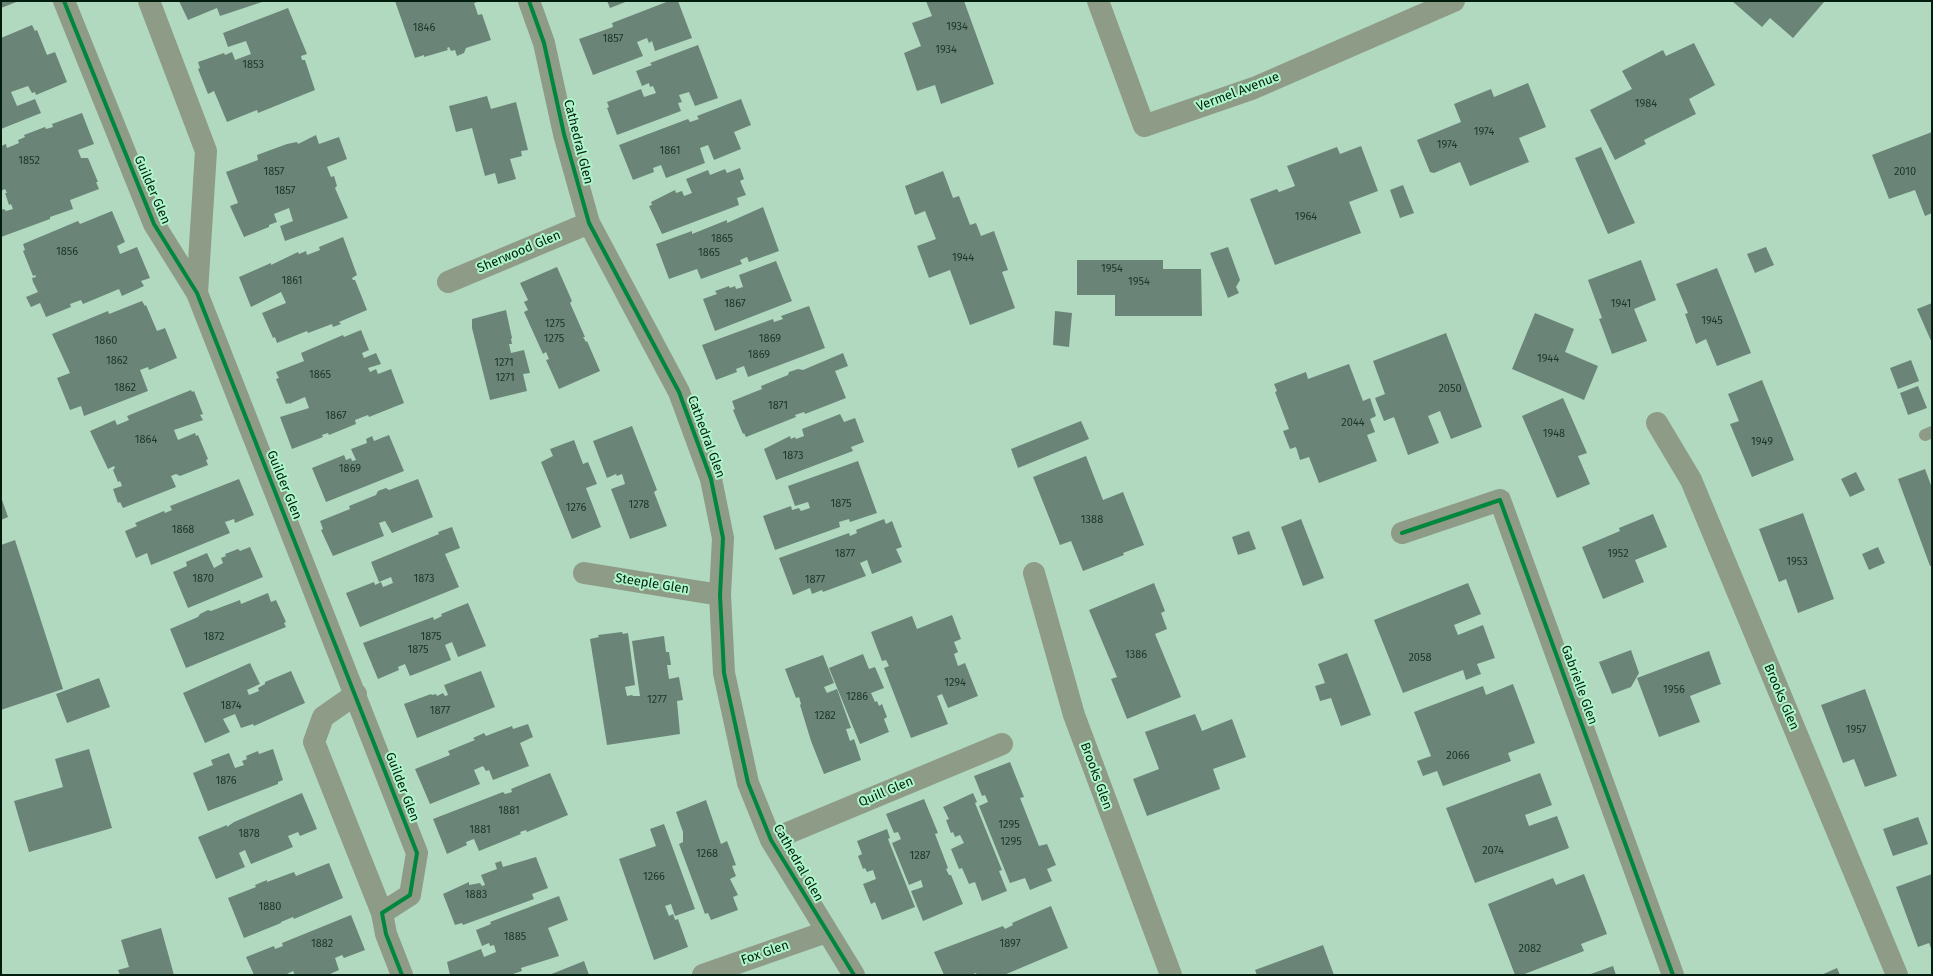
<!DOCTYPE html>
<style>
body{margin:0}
#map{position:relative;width:1933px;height:976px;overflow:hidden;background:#b1d9c0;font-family:"Fira Sans",sans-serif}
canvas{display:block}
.frame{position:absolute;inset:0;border:2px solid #011d0e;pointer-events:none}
</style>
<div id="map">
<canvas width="1933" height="976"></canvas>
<div class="frame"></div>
</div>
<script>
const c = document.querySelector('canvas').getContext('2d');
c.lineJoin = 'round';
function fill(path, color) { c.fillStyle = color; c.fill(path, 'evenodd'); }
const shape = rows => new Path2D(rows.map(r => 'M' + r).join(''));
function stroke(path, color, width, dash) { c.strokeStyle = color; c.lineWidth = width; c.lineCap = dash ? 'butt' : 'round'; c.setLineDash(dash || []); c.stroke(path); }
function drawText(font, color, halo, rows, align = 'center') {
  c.font = font + ' "Fira Sans",sans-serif'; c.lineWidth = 4; c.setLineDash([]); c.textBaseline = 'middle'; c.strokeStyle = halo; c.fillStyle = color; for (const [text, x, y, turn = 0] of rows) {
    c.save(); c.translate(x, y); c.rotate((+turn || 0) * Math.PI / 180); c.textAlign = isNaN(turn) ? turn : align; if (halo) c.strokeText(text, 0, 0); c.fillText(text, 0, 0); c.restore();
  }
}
fill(shape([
 [1,1,19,1,1,8],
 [179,1,265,1,220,16,217,8,188,20],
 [395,1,480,1,474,3,478,15,482,14,491,40,466,48,464,53,457,56,455,50,451,51,449,47,447,48,448,50,424,57,424,55,415,58],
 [607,1,628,1,610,8],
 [669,1,678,1,692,38,655,51,652,41,649,43,647,38,637,42,643,56,593,75,579,39,613,27,612,23],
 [926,1,964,1,994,84,941,104,935,85,917,91,904,53,921,46,912,23,932,16],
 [1732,1,1823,1,1824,2,1793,38,1770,18,1762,27],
 [288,8,307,54,301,56,302,60,305,60,315,90,258,113,257,110,227,122,214,91,208,94,198,69,200,68,198,62,224,53,225,55,232,52,235,60,251,54,246,41,228,47,223,33],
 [32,25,35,31,37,30,47,55,55,52,67,82,36,95,35,92,32,93,28,86,11,92,17,106,35,99,41,113,1,129,1,38],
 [1694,43,1715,85,1689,99,1696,114,1644,140,1646,144,1615,160,1590,110,1632,89,1622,71,1663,50,1666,56],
 [698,45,718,98,695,106,689,92,679,95,682,102,678,103,681,111,617,135,607,108,609,107,607,102,641,89,644,97,656,93,653,86,650,87,649,83,642,86,636,71,652,65,650,63],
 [1528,83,1546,127,1519,138,1529,162,1470,186,1460,162,1434,173,1430,172,1417,140,1461,122,1454,104,1491,89,1494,97],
 [487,96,491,109,516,102,528,150,521,151,522,156,510,159,516,179,498,184,495,173,485,176,472,128,456,132,449,106],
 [741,99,751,125,734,132,741,149,714,160,708,145,700,148,705,163,666,178,661,165,653,168,654,172,633,180,619,145,688,119,690,122,699,119,697,116],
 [82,113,94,144,78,150,81,158,88,158,98,182,96,182,99,189,70,200,73,209,50,217,50,219,1,237,1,210,4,209,6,211,13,209,11,204,9,205,5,193,7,193,5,189,1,191,1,146,6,144,7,148,19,143,18,140,25,137,24,135,45,127,46,129,53,127,52,124],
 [1932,132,1932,213,1925,216,1915,190,1889,199,1872,155],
 [316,135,319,144,339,137,347,159,327,167,331,177,334,176,337,186,335,188,348,218,285,241,280,226,293,221,289,208,274,214,277,222,269,225,269,227,244,237,230,206,238,203,226,172,258,160,257,155,287,144,297,142,298,144],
 [1361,146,1378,191,1349,202,1361,233,1275,265,1250,199,1277,189,1279,192,1295,186,1287,166,1337,147,1340,154],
 [1601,147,1635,223,1608,234,1575,158],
 [740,168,744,179,740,181,746,195,737,198,739,205,662,234,649,206,652,205,651,202,675,190,676,193,682,191,684,196,692,193,686,179,708,170,710,175,725,169,727,173],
 [943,171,953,198,959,196,970,225,976,223,981,236,994,231,1008,270,1002,272,1015,308,970,325,950,270,929,278,917,246,936,239,925,211,915,215,905,186],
 [1403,185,1414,213,1400,218,1390,190],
 [763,207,779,251,749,262,747,257,740,260,742,264,701,279,697,269,669,279,656,244,692,231,692,234,727,220,727,223],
 [112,211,125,242,117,246,120,254,137,247,150,278,141,281,144,286,122,296,119,289,83,304,81,300,70,304,71,307,46,317,40,303,31,307,26,297,38,292,33,282,32,278,36,277,35,275,33,276,23,251,25,250,23,244,78,221,80,224],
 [343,237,357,275,352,278,353,280,355,280,367,310,339,322,341,324,333,327,332,324,308,333,307,331,277,343,275,337,273,338,262,313,286,303,281,292,251,307,239,277,271,263,271,265,298,252,299,254,306,251,307,255,320,250,319,247],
 [1228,247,1240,280,1236,287,1239,293,1228,298,1210,253],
 [1766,247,1774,265,1755,273,1747,254],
 [1077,260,1163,260,1163,269,1201,269,1202,316,1115,316,1115,295,1077,295],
 [1641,260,1656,300,1634,309,1647,341,1612,354,1599,319,1602,318,1588,280],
 [776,261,792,301,715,331,703,299,717,294,715,291,729,286,730,288,735,286,736,289,743,287,739,275],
 [557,267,572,301,570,303,585,337,583,337,586,342,587,341,600,371,559,389,546,360,549,359,546,352,543,354,524,312,528,310,524,302,528,300,520,283],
 [1717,268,1751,353,1717,366,1706,339,1696,344,1685,314,1688,313,1676,284],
 [142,301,145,306,146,305,157,331,165,328,177,358,149,370,148,367,140,370,148,391,84,416,81,406,70,410,57,378,70,373,52,334,108,311,109,314],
 [1932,303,1932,343,1917,309],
 [809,306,825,348,748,377,744,366,736,369,737,372,716,380,702,345,773,319,774,322,783,319,781,316],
 [506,310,512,338,511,339,512,344,509,344,511,353,524,350,530,373,523,374,527,391,490,400,472,328,472,319],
 [1055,311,1072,313,1069,347,1053,345],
 [1535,313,1574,329,1565,352,1598,366,1584,400,1512,369],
 [361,330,369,350,362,353,364,358,376,353,381,364,368,368,370,372,376,369,378,374,391,369,404,403,369,417,368,415,355,420,356,424,329,435,328,433,322,435,323,437,292,449,280,417,309,408,305,397,289,404,289,403,286,404,276,379,279,378,276,372,304,361,301,353,343,335,344,337],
 [1446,333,1482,427,1451,439,1440,411,1428,416,1439,443,1408,455,1394,417,1384,421,1375,398,1385,394,1373,361],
 [843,353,848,366,835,371,846,398,805,414,804,412,795,415,796,417,746,437,744,433,743,434,733,410,735,409,732,401,762,389,761,386,788,375,789,372,798,369,803,370],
 [1911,360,1919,381,1898,389,1890,368],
 [1349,364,1363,401,1370,398,1376,416,1370,419,1375,432,1367,435,1377,461,1319,483,1309,457,1300,460,1296,447,1290,449,1283,431,1289,429,1275,392,1277,391,1274,384,1306,372,1308,379],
 [1762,380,1794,460,1752,477,1730,424,1739,421,1728,394],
 [1918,386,1927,408,1908,415,1900,393],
 [191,390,192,392,194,391,203,414,200,415,203,420,174,430,178,440,195,433,196,436,198,435,208,459,206,460,208,465,180,476,176,474,171,476,176,487,123,508,120,502,118,503,113,489,122,486,120,481,118,482,113,470,115,468,114,466,108,469,90,431,115,420,117,425,129,420,127,416],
 [1563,398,1587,453,1578,456,1590,484,1557,498,1522,416],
 [840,414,844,422,855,418,864,442,851,447,853,451,776,480,764,449,790,436,791,439,795,437,796,439,804,436,802,429],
 [1081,421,1089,439,1018,468,1011,449],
 [632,426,657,490,654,492,667,526,630,539,611,489,625,484,622,474,617,476,616,474,607,478,593,441],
 [389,435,404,471,326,502,312,468,344,455,346,460,351,458,352,461,356,460,351,449,367,443,366,439,372,436,374,441],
 [574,440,583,464,588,462,597,484,586,488,601,527,572,539,541,462,553,456,550,449],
 [1086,456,1103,500,1123,492,1144,545,1123,553,1124,555,1083,571,1071,541,1060,545,1033,477],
 [858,461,877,513,850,522,849,519,839,522,840,527,775,550,763,516,791,506,792,510,799,508,801,511,810,508,808,502,795,506,788,486],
 [1925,469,1932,488,1932,566,1930,566,1898,479],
 [1856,472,1865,490,1850,497,1841,479],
 [239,479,254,515,235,523,234,519,225,522,230,533,151,565,147,553,136,558,125,531,137,526,135,523,164,511,165,513,172,510,170,506],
 [418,479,433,517,392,533,385,521,379,523,384,536,333,556,321,530,323,529,320,521,350,509,349,506,376,495,378,491,386,488,389,490],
 [1,497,8,517,1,520],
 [1803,513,1834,599,1798,613,1786,579,1779,582,1759,529],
 [1653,514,1667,547,1635,560,1644,582,1603,599,1582,547,1620,531,1619,528],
 [884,519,886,524,892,521,902,547,896,549,902,562,872,574,867,560,860,563,866,576,823,592,822,590,812,594,810,588,793,595,779,558,849,533,850,536,857,533,856,530],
 [1301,519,1324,578,1303,586,1281,527],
 [452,527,460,548,445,554,459,587,360,627,346,593,374,582,375,585,381,582,383,587,393,583,391,577,379,582,371,562,439,534,438,532],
 [1249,531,1256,549,1238,555,1232,537],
 [15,540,63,689,1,710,1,545],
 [250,547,263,577,188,608,173,572,187,566,186,562,207,553,214,568,223,563,221,558,226,556,225,554,238,549,240,551],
 [1878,547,1885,563,1869,570,1862,554],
 [1154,583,1165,611,1161,613,1167,629,1155,634,1181,697,1127,719,1111,679,1117,677,1089,610],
 [1468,583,1481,614,1454,625,1458,635,1483,625,1495,658,1477,664,1481,674,1466,680,1463,670,1403,693,1374,620],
 [268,593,271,602,276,600,286,622,284,623,286,627,186,668,170,629,198,617,200,614,208,610,211,611,240,600,241,604],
 [468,603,486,646,458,657,452,642,445,645,451,660,410,676,405,664,398,667,399,670,378,679,363,643,433,617,434,620,442,616,441,614],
 [952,615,961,639,954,642,958,652,954,654,958,666,965,663,978,696,948,708,942,694,937,696,948,724,911,738,884,668,889,666,886,660,882,661,871,632,912,616,917,629],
 [622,632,623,634,628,633,635,685,625,687,627,696,632,695,633,696,640,696,632,641,664,636,666,652,669,652,671,665,667,665,669,679,679,677,683,700,677,701,680,734,607,745,590,639,599,637,598,635],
 [1631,650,1639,673,1631,687,1612,694,1599,662],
 [1709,651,1721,684,1690,696,1700,722,1659,737,1637,678],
 [1347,653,1371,715,1341,726,1331,698,1320,701,1315,686,1325,683,1318,664],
 [863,654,869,669,875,667,884,688,871,693,875,702,877,701,879,706,882,704,887,717,884,719,889,732,860,744,829,668],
 [823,655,834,683,824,687,827,693,837,689,851,728,846,729,850,741,854,739,861,760,824,774,811,741,800,705,801,704,799,697,796,698,785,669],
 [250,663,260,684,247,690,249,695,259,691,258,688,265,684,265,682,291,671,305,703,254,726,253,724,241,728,235,714,223,719,230,732,205,743,183,693],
 [481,671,495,707,417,738,404,704,431,694,432,695,436,694,437,696,443,693,445,696,448,695,444,685],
 [99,678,110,707,67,723,56,694],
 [1513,684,1535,743,1508,753,1511,761,1443,786,1437,771,1423,776,1417,761,1431,756,1414,712,1483,686,1486,695],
 [1865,689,1897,776,1865,787,1854,759,1843,763,1821,705],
 [1195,714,1202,731,1232,719,1246,757,1213,769,1220,789,1147,816,1133,779,1159,769,1145,732],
 [528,724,533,737,520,743,529,766,493,780,489,770,486,771,483,766,474,770,480,784,430,804,415,769,450,755,448,751,475,740,473,738,484,733,486,736,512,726,513,729],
 [89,749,112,828,29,852,14,801,63,787,55,759],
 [273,749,283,780,278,782,278,784,208,811,193,773,213,765,211,760,229,753,235,768,244,765,242,761,247,759,246,756,258,751,259,754],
 [1010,762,1024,797,1020,798,1039,846,1047,844,1056,865,1047,869,1052,881,1030,890,1025,878,1010,883,979,806,988,802,985,795,982,796,974,776],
 [550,773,568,815,527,832,526,830,520,832,521,834,479,851,474,839,466,842,467,845,447,854,433,819,503,792,505,794,512,792,511,789],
 [1540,773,1552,805,1525,815,1529,826,1557,816,1569,848,1475,883,1446,808],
 [302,793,317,829,300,836,298,832,288,836,293,847,251,864,245,850,239,853,245,867,216,879,198,837,227,825,227,827,234,822],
 [973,793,977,802,975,803,1002,870,999,871,1007,891,982,901,975,882,969,884,962,868,959,869,951,849,964,843,960,835,955,837,953,832,951,833,946,820,949,819,943,807],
 [924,799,938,833,935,834,948,868,946,869,949,875,951,875,963,904,923,921,911,891,923,887,921,880,909,885,892,843,901,839,898,832,894,833,886,814],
 [706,800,721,844,727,841,736,865,732,866,736,876,730,879,738,895,733,897,738,910,711,920,708,913,705,914,679,844,683,842,683,832,676,812],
 [1918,817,1928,844,1893,856,1883,829],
 [664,824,695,909,675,916,671,904,665,906,669,916,673,914,675,920,678,919,688,947,654,960,619,859,656,846,650,829],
 [887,829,890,838,888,839,915,907,882,920,875,902,871,904,863,884,876,879,873,870,867,872,865,868,863,869,858,856,862,854,857,841],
 [536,857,548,888,532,894,534,899,463,925,462,923,455,925,443,894,469,882,469,885,480,883,482,886,485,885,481,875,497,869,495,863,501,861,503,867],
 [329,863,343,898,294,919,293,917,281,922,281,923,244,938,228,898,256,887,255,885,267,880,267,882,294,872,296,876],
 [1584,874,1607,934,1581,944,1584,951,1522,975,1515,975,1488,904,1553,878,1556,885],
 [1932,874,1932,951,1929,943,1918,947,1896,887],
 [559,896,568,920,548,928,559,956,521,968,522,971,510,975,450,975,447,962,481,949,484,957,496,952,494,945,490,946,489,943,482,946,476,930,491,924,490,922],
 [1051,906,1068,948,1004,975,977,975,976,973,970,975,944,975,934,952,1003,926,1005,929,1013,925,1012,923],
 [351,915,365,950,344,958,342,955,335,958,339,970,328,975,295,975,293,971,285,975,254,975,246,957,274,946,275,949,283,946,282,943],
 [161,928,174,975,120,975,118,970,129,967,121,940],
 [1323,945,1334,975,1257,975,1255,970],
 [584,961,589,975,549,975],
 [1613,966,1616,975,1588,975],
 [1837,968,1840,975,1821,975]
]), '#6a8578');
stroke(shape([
 [1925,435,1932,432]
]), '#8e9b86', 12);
stroke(shape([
 [64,1,154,224,197,293,417,853,410,895,382,913,386,934,402,975],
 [149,1,206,151,197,293],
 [529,1,544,43,564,134,589,223,679,392,711,479,723,538,720,595,724,673,748,783,771,840,854,975],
 [1098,1,1144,126,1254,88,1454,1],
 [448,282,589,223],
 [1657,423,1691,480,1897,975],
 [1402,533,1500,500,1673,975],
 [584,573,720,595],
 [1034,573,1074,715,1171,975],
 [356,694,323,717,314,742,382,913],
 [771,840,1002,744],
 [703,975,826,932]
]), '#8e9b86', 22);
stroke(shape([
 [64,1,154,224,197,293,417,853,410,895,382,913,386,934,402,975],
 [529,1,544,43,564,134,589,223,679,392,711,479,723,538,720,595,724,673,748,783,771,840,854,975],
 [1402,533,1500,500,1673,975]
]), '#00873e', 4);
drawText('11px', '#1b3728', null, [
 ["1934",957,27],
 ["1846",424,28],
 ["1857",613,39],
 ["1934",946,50],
 ["1853",253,65],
 ["1984",1646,104],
 ["1974",1484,132],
 ["1974",1447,145],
 ["1861",670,151],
 ["1852",29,161],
 ["1857",274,172],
 ["2010",1905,172],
 ["1857",285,191],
 ["1964",1306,217],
 ["1865",722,239],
 ["1856",67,252],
 ["1865",709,253],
 ["1944",963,258],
 ["1954",1112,269],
 ["1861",292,281],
 ["1954",1139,282],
 ["1867",735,304],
 ["1941",1621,304],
 ["1945",1712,321],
 ["1275",555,324],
 ["1275",554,339],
 ["1869",770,339],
 ["1860",106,341],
 ["1869",759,355],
 ["1944",1548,359],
 ["1862",117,361],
 ["1271",504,363],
 ["1865",320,375],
 ["1271",505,378],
 ["1862",125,388],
 ["2050",1450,389],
 ["1871",778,406],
 ["1867",336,416],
 ["2044",1353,423],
 ["1948",1554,434],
 ["1864",146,440],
 ["1949",1762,442],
 ["1873",793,456],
 ["1869",350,469],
 ["1875",841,504],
 ["1278",639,505],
 ["1276",576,508],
 ["1388",1092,520],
 ["1868",183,530],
 ["1877",845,554],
 ["1952",1618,554],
 ["1953",1797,562],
 ["1870",203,579],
 ["1873",424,579],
 ["1877",815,580],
 ["1872",214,637],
 ["1875",431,637],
 ["1875",418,650],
 ["1386",1136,655],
 ["2058",1420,658],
 ["1294",955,683],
 ["1956",1674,690],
 ["1286",857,697],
 ["1277",657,700],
 ["1874",231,706],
 ["1877",440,711],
 ["1282",825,716],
 ["1957",1856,730],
 ["2066",1458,756],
 ["1876",226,781],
 ["1881",509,811],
 ["1295",1009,825],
 ["1881",480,830],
 ["1878",249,834],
 ["1295",1011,842],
 ["2074",1493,851],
 ["1268",707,854],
 ["1287",920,856],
 ["1266",654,877],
 ["1883",476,895],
 ["1880",270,907],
 ["1885",515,937],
 ["1882",322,944],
 ["1897",1010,944],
 ["2082",1530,949]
]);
drawText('13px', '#011d0e', '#aef6ca', [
 ["Vermel Avenue",1238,92,-21],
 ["Cathedral Glen",578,142,76],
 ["Guilder Glen",152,190,67],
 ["Sherwood Glen",519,252,-23],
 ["Cathedral Glen",706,437,70],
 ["Guilder Glen",284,485,68],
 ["Steeple Glen",652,584,9],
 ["Gabrielle Glen",1579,685,70],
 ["Brooks Glen",1781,697,67],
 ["Brooks Glen",1096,776,70],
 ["Guilder Glen",402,787,69],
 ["Quill Glen",886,792,-23],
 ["Cathedral Glen",798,863,60],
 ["Fox Glen",765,953,-19]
]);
</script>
